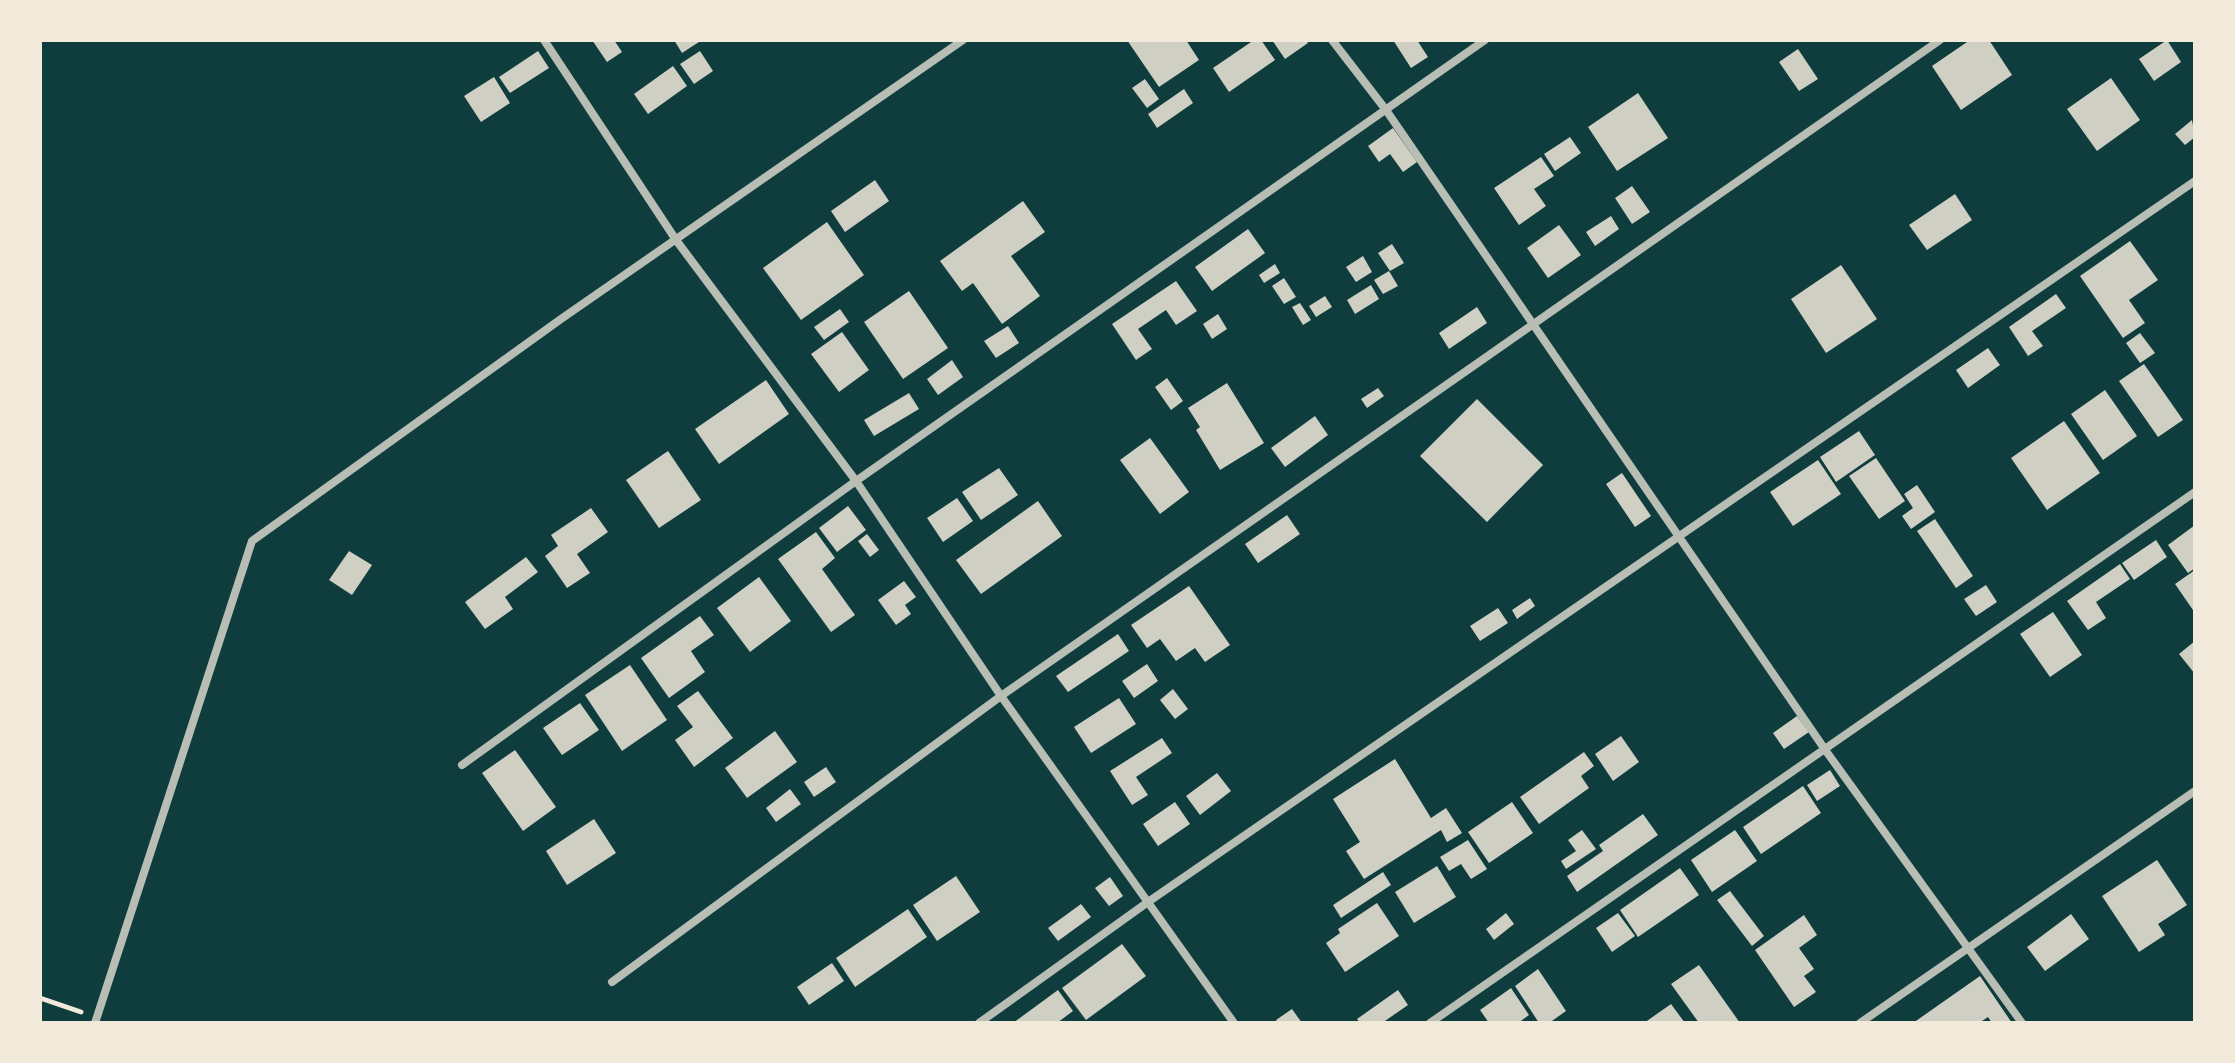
<!DOCTYPE html>
<style>
body{margin:0}
#map{position:relative;width:2235px;height:1063px;overflow:hidden;background:#0f3d3e;font-family:"IBM Plex Sans",sans-serif}
canvas{display:block}
.frame{position:absolute;inset:0;border:42px solid #f1e9da;pointer-events:none}
</style>
<div id="map">
<canvas width="2235" height="1063"></canvas>
<div class="frame"></div>
</div>
<script>
const c = document.querySelector('canvas').getContext('2d');
c.lineJoin = 'round';
function fill(path, color) { c.fillStyle = color; c.fill(path, 'evenodd'); }
const shape = rows => new Path2D(rows.map(r => 'M' + r).join(''));
function stroke(path, color, width, dash) { c.strokeStyle = color; c.lineWidth = width; c.lineCap = dash ? 'butt' : 'round'; c.setLineDash(dash || []); c.stroke(path); }
fill(shape([
 [592,40,614,40,622,52,607,62],
 [674,40,697,40,699,42,682,53],
 [1127,40,1186,40,1199,60,1159,87],
 [1254,40,1261,40,1275,60,1229,92,1213,68],
 [1272,40,1306,40,1308,43,1285,59],
 [1393,40,1417,40,1428,57,1411,68],
 [1970,40,1989,40,2012,75,1961,110,1932,66],
 [2167,40,2181,62,2154,81,2139,59],
 [1798,49,1818,79,1799,91,1779,62],
 [538,51,549,68,510,93,499,77],
 [700,51,713,71,694,84,680,64],
 [673,66,687,86,648,114,634,94],
 [494,77,510,103,481,122,464,96],
 [2111,78,2140,120,2097,151,2067,109],
 [1145,79,1159,99,1147,108,1132,88],
 [1184,89,1193,103,1157,128,1148,114],
 [1638,93,1668,138,1617,171,1588,127],
 [2192,120,2195,137,2185,145,2175,134],
 [1393,128,1417,162,1403,172,1390,154,1379,162,1368,146],
 [1570,137,1581,153,1555,171,1544,154],
 [1541,157,1554,176,1534,189,1546,206,1519,225,1494,188],
 [875,180,889,201,845,232,831,211],
 [1632,186,1650,212,1632,224,1615,198],
 [1955,194,1972,220,1927,250,1909,225],
 [1023,201,1045,232,1011,256,1040,296,1002,324,973,283,962,291,940,261],
 [1611,216,1619,229,1595,246,1586,232],
 [827,222,864,275,801,320,763,268],
 [1559,225,1581,255,1548,278,1527,248],
 [1248,229,1265,253,1212,291,1195,267],
 [2130,241,2158,280,2129,300,2145,323,2123,338,2080,276],
 [1392,244,1404,263,1390,271,1378,253],
 [1363,256,1372,272,1356,282,1346,267],
 [1275,264,1280,273,1264,283,1259,275],
 [1841,265,1877,319,1826,353,1791,299],
 [1389,271,1398,286,1383,294,1374,280],
 [1284,278,1296,297,1284,304,1272,286],
 [1176,281,1197,311,1176,325,1166,310,1138,329,1152,349,1136,360,1112,324],
 [1371,285,1379,299,1355,314,1347,300],
 [909,291,948,348,903,379,864,322],
 [2056,294,2066,308,2032,331,2043,346,2028,356,2009,327],
 [1325,296,1332,307,1316,317,1309,306],
 [1300,303,1311,320,1303,325,1292,307],
 [1477,307,1487,323,1449,349,1439,333],
 [840,309,849,322,824,340,814,327],
 [1218,314,1227,329,1212,339,1203,324],
 [1008,326,1019,343,996,358,984,341],
 [842,332,869,370,839,392,811,354],
 [2140,333,2155,353,2140,363,2126,343],
 [1988,348,2000,365,1968,388,1956,370],
 [952,360,963,377,938,395,927,379],
 [2144,364,2183,420,2158,437,2119,381],
 [1167,378,1183,401,1171,410,1155,387],
 [766,380,789,414,719,464,695,429],
 [1227,383,1264,443,1220,470,1196,430,1200,427,1188,408],
 [1378,388,1384,396,1367,408,1361,399],
 [2105,390,2137,436,2103,460,2071,414],
 [909,393,919,409,874,436,864,420],
 [1477,399,1543,465,1487,522,1420,456],
 [1315,416,1328,435,1285,467,1271,448],
 [2064,421,2100,473,2047,510,2011,458],
 [1859,431,1875,455,1836,482,1820,457],
 [1150,438,1189,492,1160,514,1120,460],
 [668,451,701,500,659,528,626,480],
 [1876,458,1905,501,1879,519,1849,476],
 [1818,460,1841,494,1793,526,1770,492],
 [999,468,1018,495,981,520,962,492],
 [1622,473,1651,516,1635,527,1606,484],
 [1917,485,1935,512,1911,529,1902,516,1913,508,1904,494],
 [957,498,973,521,943,542,927,518],
 [1038,501,1062,536,981,594,956,560],
 [848,506,866,530,837,552,819,528],
 [591,508,608,532,577,554,590,573,567,588,545,556,558,546,551,535],
 [1287,515,1300,534,1258,563,1245,544],
 [1935,519,1973,576,1956,588,1917,531],
 [2195,525,2195,568,2188,573,2168,545],
 [816,532,835,558,822,569,855,615,831,632,778,559],
 [867,534,879,550,870,557,858,541],
 [2156,540,2167,557,2134,580,2122,563],
 [349,551,372,565,352,595,329,580],
 [526,557,538,572,505,597,513,609,485,629,465,602],
 [2120,564,2130,579,2096,602,2106,618,2088,630,2067,601],
 [2195,570,2195,613,2175,584],
 [759,577,791,621,750,652,717,608],
 [904,581,916,597,905,605,911,614,896,625,878,600],
 [1986,585,1997,602,1976,616,1964,599],
 [1189,586,1230,645,1205,662,1195,648,1176,661,1160,639,1147,648,1131,625],
 [1530,598,1535,606,1517,619,1512,610],
 [1498,608,1508,623,1480,641,1470,626],
 [2053,612,2082,655,2050,677,2020,634],
 [700,616,714,635,691,651,705,672,669,698,641,658],
 [1118,634,1129,651,1068,692,1056,676],
 [2195,641,2195,674,2179,654],
 [1147,664,1158,681,1134,698,1122,681],
 [630,665,667,720,622,751,585,695],
 [1173,689,1188,709,1175,719,1160,700],
 [698,691,733,738,694,767,675,740,693,727,677,706],
 [1119,698,1136,724,1091,753,1074,727],
 [580,703,599,730,562,755,543,728],
 [1797,716,1809,732,1784,749,1773,733],
 [775,731,797,762,747,798,725,768],
 [1621,736,1639,762,1613,781,1595,754],
 [1162,738,1172,753,1136,777,1148,795,1132,805,1110,771],
 [515,750,556,807,523,831,482,773],
 [1584,752,1594,766,1581,776,1589,788,1539,824,1520,797],
 [1395,759,1431,818,1446,808,1462,833,1447,842,1441,830,1364,879,1346,851,1360,842,1333,799],
 [826,767,836,782,814,797,804,782],
 [1830,770,1840,786,1817,801,1807,785],
 [1217,773,1231,791,1200,815,1186,796],
 [1803,786,1821,813,1761,854,1743,827],
 [790,789,801,804,776,822,766,808],
 [1175,802,1190,824,1158,846,1143,824],
 [1512,802,1533,833,1489,863,1468,832],
 [1643,814,1658,835,1577,892,1567,876,1603,851,1599,845],
 [594,819,616,853,567,885,546,851],
 [1582,830,1596,849,1566,869,1561,861,1576,851,1568,840],
 [1735,830,1757,861,1712,892,1691,860],
 [1468,840,1487,869,1471,879,1461,864,1449,871,1440,857],
 [2157,860,2187,905,2158,924,2165,935,2139,952,2102,896],
 [1437,866,1456,897,1414,923,1395,892],
 [1680,868,1699,895,1638,937,1620,910],
 [1383,872,1391,885,1341,918,1333,905],
 [956,876,980,912,937,941,913,905],
 [1110,877,1123,896,1109,906,1095,888],
 [1730,891,1764,936,1752,946,1717,900],
 [1377,903,1399,936,1345,972,1326,943,1340,933,1338,929],
 [1081,904,1091,917,1058,941,1048,928],
 [908,909,927,937,855,987,836,958],
 [1506,913,1514,924,1494,940,1486,929],
 [1618,913,1635,936,1612,952,1596,928],
 [2071,914,2089,939,2045,971,2027,947],
 [1804,915,1817,935,1799,948,1814,969,1804,976,1816,992,1794,1007,1755,950],
 [1122,944,1146,976,1086,1020,1062,988],
 [832,963,844,981,809,1005,797,987],
 [1699,965,1740,1023,1699,1023,1671,984],
 [1538,969,1566,1011,1549,1023,1539,1023,1515,986],
 [1980,976,2012,1023,1992,1023,1988,1017,1979,1023,1913,1023],
 [1511,988,1529,1015,1518,1023,1489,1023,1480,1010],
 [1058,990,1073,1011,1057,1023,1013,1023],
 [1398,990,1408,1005,1382,1023,1360,1023,1357,1019],
 [1671,1004,1685,1023,1644,1023],
 [1292,1009,1302,1023,1278,1023,1276,1020]
]), '#cfcfc3');
stroke(shape([
 [40,998,81,1012]
]), '#f1e9da', 5);
stroke(shape([
 [544,40,676,240,856,481,1001,696,1234,1023],
 [1332,40,1386,110,1826,751,2022,1023],
 [462,765,856,481,1485,40],
 [612,982,1001,696,1940,40],
 [95,1023,252,541,561,319,963,40],
 [979,1023,1148,902,2195,181],
 [1430,1023,2195,492],
 [1860,1023,2195,791]
]), '#b8beb3', 8);
</script>
